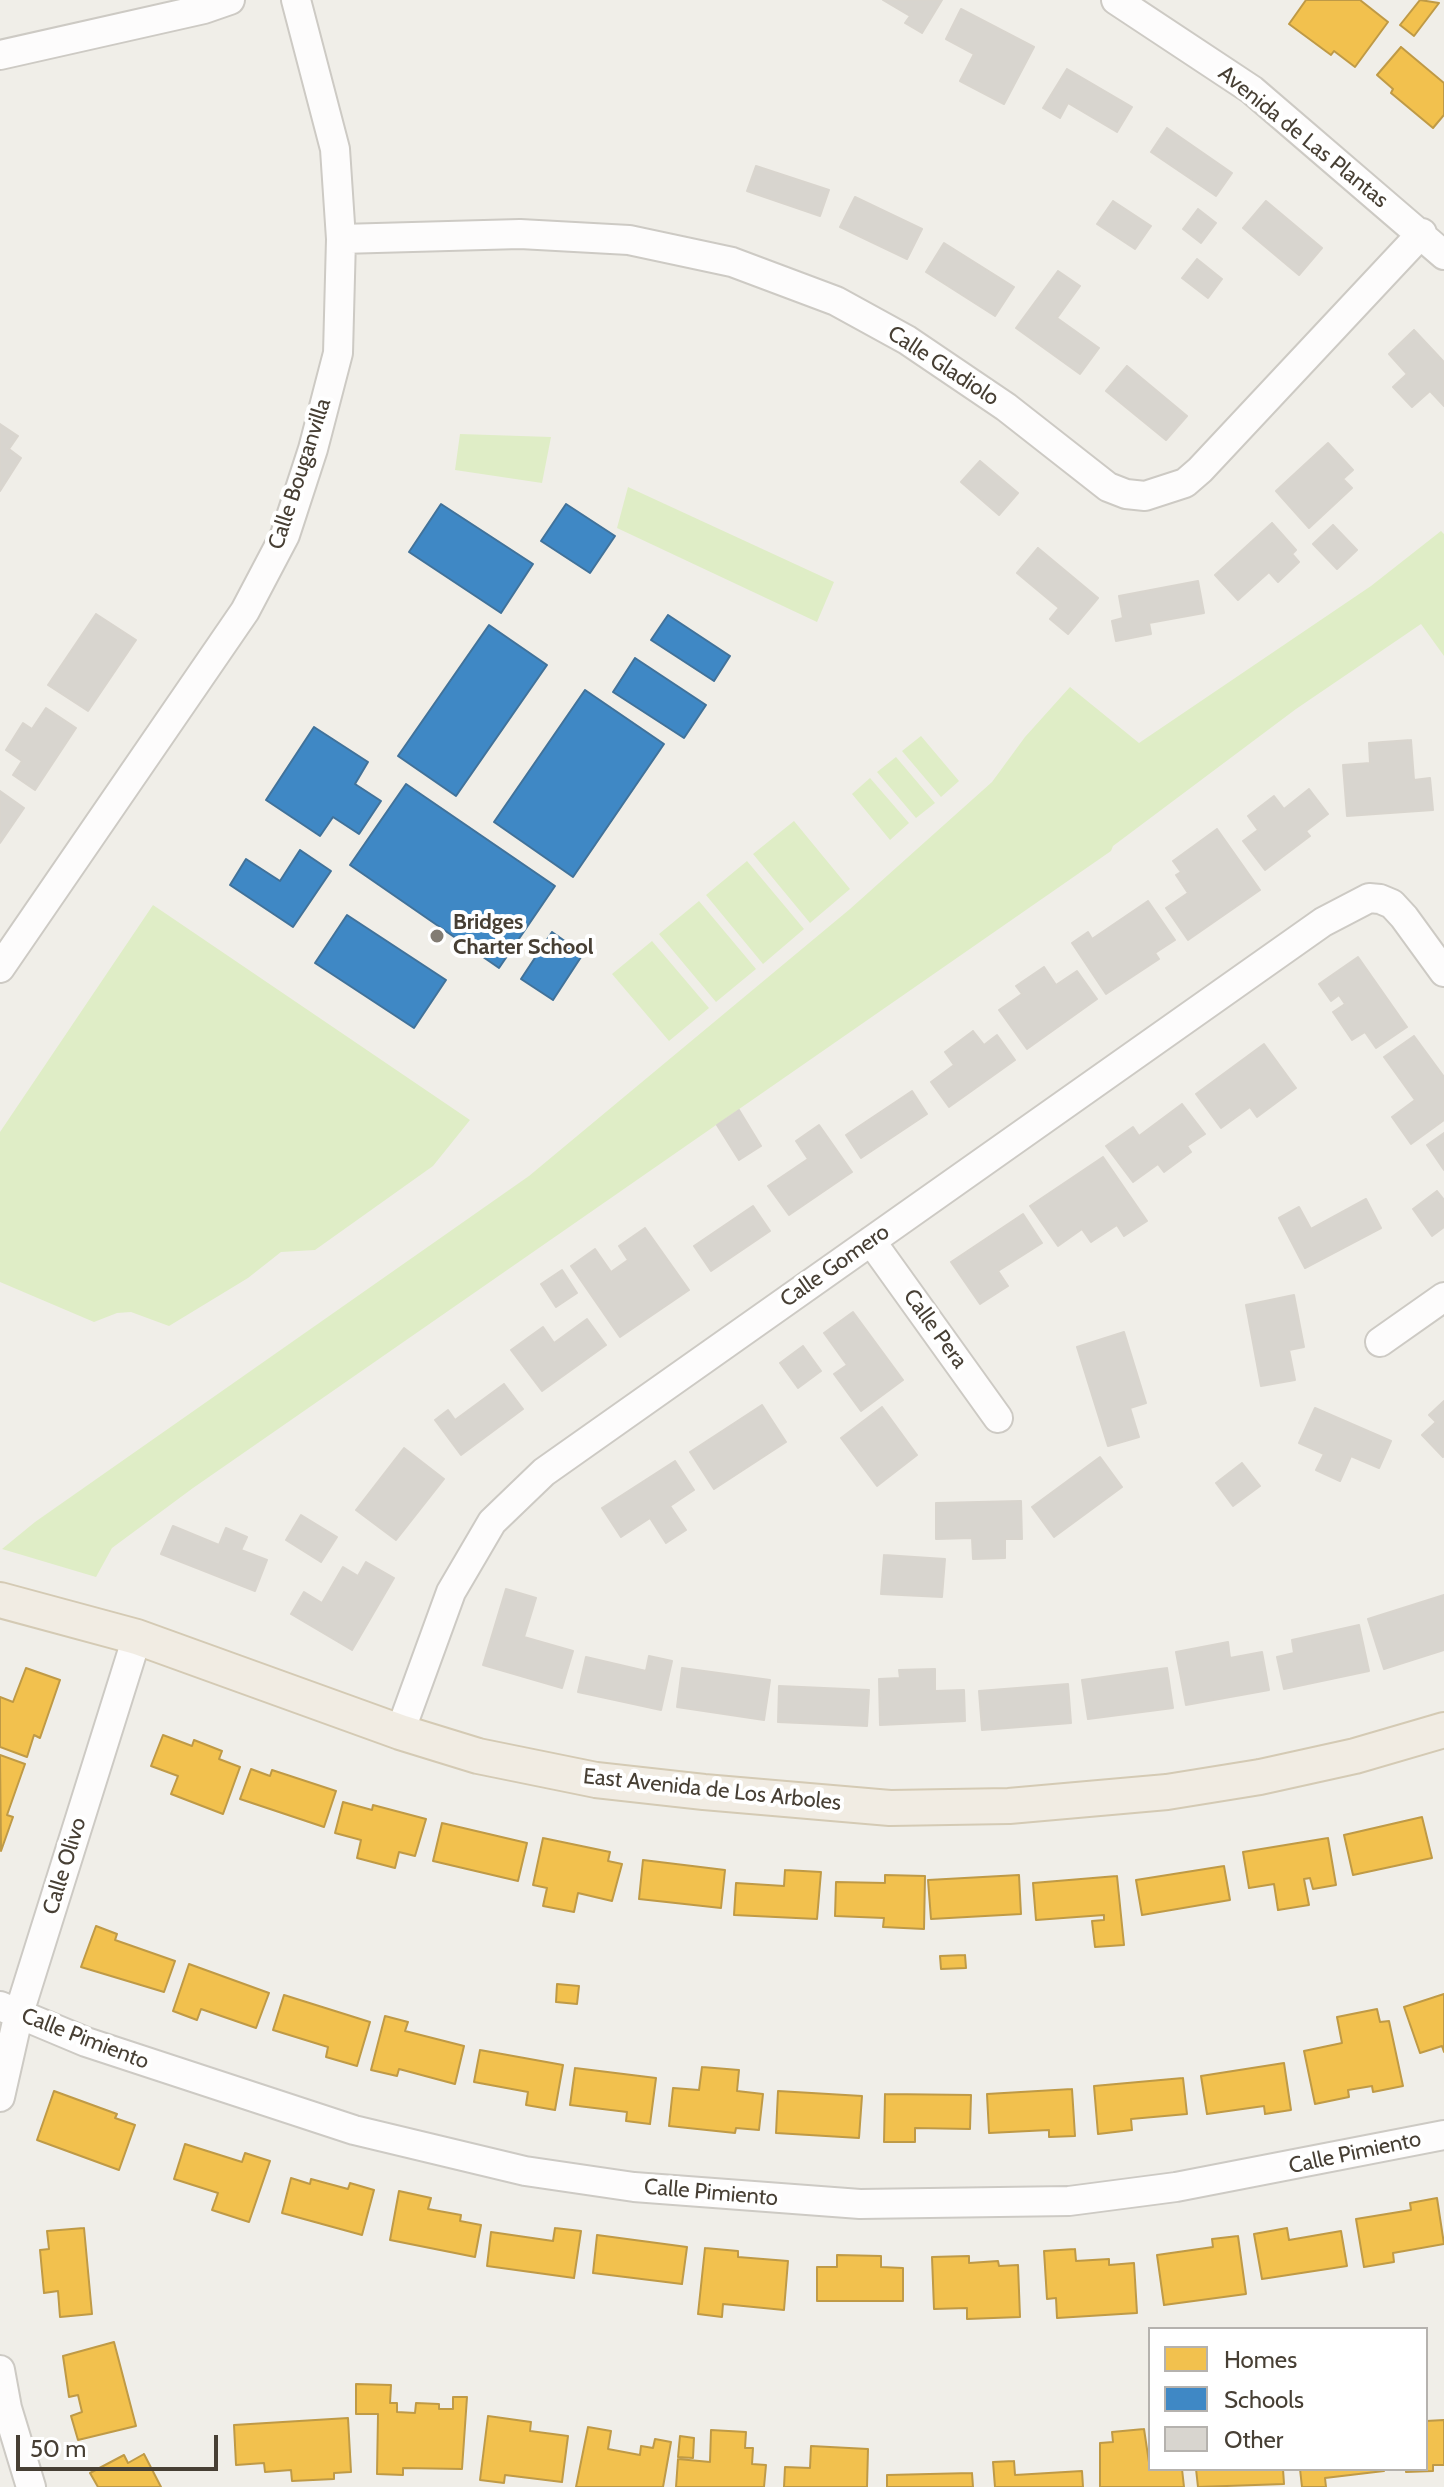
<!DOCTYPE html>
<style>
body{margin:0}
#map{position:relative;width:1444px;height:2487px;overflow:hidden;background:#f0eee8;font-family:Cabin,sans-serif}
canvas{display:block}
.legend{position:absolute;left:1148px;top:2327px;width:280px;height:144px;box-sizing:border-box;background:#fff;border:2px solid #b5b2ae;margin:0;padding:10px 14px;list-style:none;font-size:24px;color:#473f34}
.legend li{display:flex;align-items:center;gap:16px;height:40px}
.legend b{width:40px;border:2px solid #b5b2ae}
.scale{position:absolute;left:16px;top:2435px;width:202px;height:36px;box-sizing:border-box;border:4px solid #473f34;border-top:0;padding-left:10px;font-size:24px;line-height:28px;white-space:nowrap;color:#473f34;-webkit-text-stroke:6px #fff;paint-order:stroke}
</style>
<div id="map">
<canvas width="1444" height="2487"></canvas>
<ul class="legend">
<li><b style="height:22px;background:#f2c14e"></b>Homes</li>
<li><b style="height:22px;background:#3f88c5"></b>Schools</li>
<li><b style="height:22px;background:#d8d5cf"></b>Other</li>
</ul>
<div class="scale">50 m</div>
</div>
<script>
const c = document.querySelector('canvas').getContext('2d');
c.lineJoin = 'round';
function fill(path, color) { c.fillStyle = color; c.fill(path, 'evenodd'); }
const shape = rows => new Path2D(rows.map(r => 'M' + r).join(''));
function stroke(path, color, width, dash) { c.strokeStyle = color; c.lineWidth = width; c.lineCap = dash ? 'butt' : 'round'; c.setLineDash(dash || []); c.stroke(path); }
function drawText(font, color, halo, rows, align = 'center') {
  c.font = font + ' Cabin,sans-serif'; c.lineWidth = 8; c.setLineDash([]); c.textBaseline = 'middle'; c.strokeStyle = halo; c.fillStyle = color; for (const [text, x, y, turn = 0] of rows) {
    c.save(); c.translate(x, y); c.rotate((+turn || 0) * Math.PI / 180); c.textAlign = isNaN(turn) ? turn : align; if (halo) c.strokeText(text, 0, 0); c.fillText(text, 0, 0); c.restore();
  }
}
fill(shape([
 [460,434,551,437,542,483,455,470],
 [628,487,834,582,817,622,617,528],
 [1441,531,1444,534,1444,656,1421,624,1296,709,1113,846,1111,851,193,1488,112,1548,96,1577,2,1549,35,1522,529,1176,850,909,992,782,1025,737,1070,687,1139,743,1371,586],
 [921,736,959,781,941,797,902,751],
 [896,757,935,803,916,818,877,772],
 [870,778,909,823,890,840,852,794],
 [794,821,850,889,810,923,753,854],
 [747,861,804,929,763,964,706,895],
 [699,901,756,969,716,1002,659,934],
 [153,905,470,1120,433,1166,315,1250,281,1252,248,1278,169,1326,131,1312,117,1313,94,1322,0,1282,0,1132],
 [652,941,709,1008,669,1041,612,974]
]), '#dfedc6');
const homes = shape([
 [1306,0,1360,0,1388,22,1355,67,1334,51,1331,55,1289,24,1306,0],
 [1420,0,1439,3,1414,36,1400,25,1420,0],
 [1401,47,1444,83,1444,115,1433,128,1391,93,1393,89,1377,75,1401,47],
 [26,1668,60,1680,40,1738,34,1735,27,1757,0,1747,0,1697,13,1702,26,1668],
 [163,1735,192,1746,194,1740,222,1751,219,1759,240,1767,223,1814,171,1794,178,1776,151,1766,163,1735],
 [0,1755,25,1764,7,1815,13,1817,1,1851,0,1755],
 [251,1769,270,1776,272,1770,336,1791,324,1827,240,1799,251,1769],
 [343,1802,372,1810,373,1805,426,1819,415,1856,399,1852,395,1868,357,1858,361,1840,335,1833,343,1802],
 [1422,1817,1432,1858,1353,1875,1344,1835,1422,1817],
 [442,1823,527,1843,518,1881,433,1861,442,1823],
 [543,1838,610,1852,608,1861,622,1864,612,1901,578,1893,574,1912,543,1906,547,1888,533,1885,543,1838],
 [1328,1838,1336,1885,1313,1889,1310,1878,1304,1879,1309,1905,1278,1910,1274,1884,1249,1888,1243,1852,1328,1838],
 [643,1860,725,1870,721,1908,639,1899,643,1860],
 [1224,1866,1230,1900,1142,1915,1136,1880,1224,1866],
 [785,1870,821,1872,817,1919,734,1915,736,1883,784,1886,785,1870],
 [885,1875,925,1876,924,1929,883,1927,884,1918,835,1916,836,1882,885,1883,885,1875],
 [1019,1875,1021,1914,931,1919,928,1880,1019,1875],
 [1117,1876,1124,1945,1095,1947,1092,1921,1104,1920,1104,1915,1036,1920,1033,1883,1117,1876],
 [96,1926,117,1934,115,1940,175,1961,164,1992,81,1967,96,1926],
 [965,1955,966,1968,941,1969,940,1956,965,1955],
 [189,1964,269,1993,256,2028,201,2009,197,2020,173,2011,189,1964],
 [557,1984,579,1986,577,2004,556,2002,557,1984],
 [1444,1994,1444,2052,1442,2046,1420,2053,1404,2007,1444,1994],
 [284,1995,370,2022,357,2066,326,2057,328,2047,273,2030,284,1995],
 [1377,2009,1380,2022,1389,2021,1403,2086,1373,2092,1372,2086,1348,2090,1349,2097,1315,2104,1304,2051,1342,2043,1337,2017,1377,2009],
 [385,2016,408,2022,405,2031,464,2046,455,2084,399,2069,397,2076,371,2070,385,2016],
 [480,2050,563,2065,555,2110,526,2105,528,2092,474,2082,480,2050],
 [1284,2063,1291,2110,1265,2114,1264,2106,1207,2114,1201,2076,1284,2063],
 [702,2067,739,2070,737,2091,763,2094,759,2130,736,2128,735,2133,669,2126,673,2088,699,2090,702,2067],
 [575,2068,656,2078,650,2124,626,2121,627,2112,570,2105,575,2068],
 [1183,2078,1187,2114,1131,2119,1132,2130,1098,2134,1094,2086,1183,2078],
 [1072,2089,1075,2136,1049,2137,1049,2130,989,2133,987,2094,1072,2089],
 [54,2091,117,2114,115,2118,135,2125,119,2170,37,2140,54,2091],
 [778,2091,862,2096,859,2138,776,2133,778,2091],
 [885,2094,971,2095,970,2129,915,2128,915,2142,884,2142,885,2094],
 [185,2144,242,2162,245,2153,270,2161,249,2222,212,2210,218,2193,174,2179,185,2144],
 [291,2178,310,2184,311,2179,348,2189,350,2183,374,2190,362,2235,282,2213,291,2178],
 [399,2191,431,2198,428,2209,461,2215,460,2221,481,2225,475,2257,390,2240,399,2191],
 [1437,2198,1444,2244,1393,2253,1394,2262,1364,2267,1356,2219,1411,2210,1410,2203,1437,2198],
 [84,2228,92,2314,60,2317,58,2291,44,2293,40,2250,49,2249,47,2231,84,2228],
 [555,2228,581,2231,574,2278,487,2266,491,2232,553,2241,555,2228],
 [1287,2228,1289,2240,1341,2231,1347,2266,1262,2279,1254,2234,1287,2228],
 [597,2235,687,2247,682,2284,593,2273,597,2235],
 [1238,2236,1246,2294,1164,2305,1157,2255,1213,2247,1212,2239,1238,2236],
 [705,2248,738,2251,738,2257,788,2261,784,2310,723,2304,722,2317,698,2314,705,2248],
 [1075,2249,1076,2261,1109,2259,1109,2265,1134,2263,1137,2313,1057,2318,1056,2298,1047,2299,1044,2251,1075,2249],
 [837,2255,881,2256,881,2267,903,2268,903,2301,817,2301,817,2267,837,2267,837,2255],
 [969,2256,969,2263,998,2261,999,2266,1018,2265,1020,2317,967,2319,967,2308,934,2309,932,2257,969,2256],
 [114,2342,136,2426,78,2440,71,2416,82,2412,78,2395,69,2397,63,2356,114,2342],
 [356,2384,391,2385,390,2403,397,2403,397,2412,415,2413,416,2403,439,2404,439,2409,453,2409,453,2397,467,2397,462,2469,403,2468,403,2475,377,2474,378,2414,356,2414,356,2384],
 [488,2416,531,2422,530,2431,568,2436,562,2482,505,2475,504,2483,480,2480,488,2416],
 [348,2418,351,2472,334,2473,334,2479,292,2481,291,2470,265,2472,264,2463,236,2465,234,2425,348,2418],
 [1444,2420,1444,2465,1433,2465,1433,2471,1406,2472,1406,2469,1426,2469,1426,2421,1444,2420],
 [588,2427,611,2431,608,2449,640,2455,641,2446,653,2448,655,2439,671,2442,663,2487,576,2487,588,2427],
 [1144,2429,1150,2469,1182,2469,1184,2487,1100,2487,1100,2443,1113,2442,1112,2432,1144,2429],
 [711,2430,746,2432,745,2448,753,2448,752,2464,766,2465,764,2487,676,2487,678,2459,710,2462,711,2430],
 [680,2436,694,2438,693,2458,678,2457,680,2436],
 [811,2446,868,2449,867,2487,784,2487,785,2467,810,2468,811,2446],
 [144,2454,161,2487,98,2487,90,2473,124,2455,128,2463,144,2454],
 [1014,2461,1015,2475,1082,2471,1083,2487,995,2487,993,2462,1014,2461],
 [1196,2469,1283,2469,1284,2484,1198,2487,1196,2469],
 [1300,2469,1384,2469,1384,2471,1325,2478,1326,2487,1302,2487,1300,2469],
 [972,2473,973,2487,887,2487,887,2475,972,2473]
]);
fill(homes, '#f2c14e');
stroke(homes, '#bf9a46', 2);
const schools = shape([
 [441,504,533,564,501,613,409,552,441,504],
 [566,504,615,536,590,573,541,541,566,504],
 [668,615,730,656,714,681,651,640,668,615],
 [489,625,547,665,456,796,398,756,489,625],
 [635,658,706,705,684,738,613,692,635,658],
 [585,690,664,744,573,877,494,822,585,690],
 [314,727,368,762,355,784,381,801,359,834,333,817,320,836,266,800,314,727],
 [406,784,555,886,499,968,350,865,406,784],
 [300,850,331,871,293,927,230,885,246,859,280,881,300,850],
 [347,915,446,980,414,1028,315,963,347,915],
 [552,932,583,954,553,1000,521,979,552,932]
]);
fill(schools, '#3f88c5');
stroke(schools, '#41729a', 2);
const building = shape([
 [883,0,942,0,922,33,905,23,910,16,883,0],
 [961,9,1034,47,1004,104,960,81,974,54,946,39,961,9],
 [1067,69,1132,107,1117,132,1068,103,1060,118,1043,108,1067,69],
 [1167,128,1232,173,1216,196,1151,152,1167,128],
 [756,166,829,190,820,216,747,191,756,166],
 [855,197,922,229,907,259,840,227,855,197],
 [1113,201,1151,226,1135,249,1097,224,1113,201],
 [1266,201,1322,248,1299,275,1243,228,1266,201],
 [1198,209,1216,223,1201,243,1183,229,1198,209],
 [944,243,1014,287,995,316,926,272,944,243],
 [1197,259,1222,279,1208,298,1182,278,1197,259],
 [1058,271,1080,286,1057,318,1099,348,1080,374,1016,328,1058,271],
 [1414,330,1444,362,1444,406,1430,391,1412,407,1393,387,1407,374,1389,354,1414,330],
 [1127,366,1187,416,1166,440,1106,391,1127,366],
 [0,424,18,436,9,449,21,458,0,491,0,424],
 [1328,443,1353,470,1343,479,1352,488,1309,528,1276,491,1328,443],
 [980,461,1018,493,999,515,961,482,980,461],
 [1272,523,1296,550,1292,554,1299,562,1278,582,1269,572,1238,600,1215,575,1272,523],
 [1333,525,1357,550,1337,569,1313,544,1333,525],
 [1038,548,1098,598,1068,634,1050,619,1059,608,1017,573,1038,548],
 [1198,581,1204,613,1149,623,1151,634,1116,641,1112,621,1123,618,1119,596,1198,581],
 [96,614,136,640,88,711,48,685,96,614],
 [46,708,76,728,35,790,13,775,22,761,6,750,23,723,32,729,46,708],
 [1411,740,1414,780,1430,778,1433,810,1347,816,1343,765,1370,763,1369,743,1411,740],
 [1309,789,1328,814,1306,831,1310,836,1265,870,1243,841,1258,830,1248,816,1274,796,1284,809,1309,789],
 [0,791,24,808,0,843,0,791],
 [1217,829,1260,890,1188,940,1166,908,1188,893,1176,875,1181,872,1173,861,1217,829],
 [1148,901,1175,940,1155,953,1159,959,1106,994,1072,943,1088,932,1092,939,1148,901],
 [1358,957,1407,1027,1376,1048,1365,1032,1352,1040,1333,1012,1345,1004,1339,995,1331,1001,1319,984,1358,957],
 [1044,967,1056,985,1077,971,1097,999,1027,1049,999,1010,1022,994,1016,986,1044,967],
 [973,1031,984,1045,997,1035,1015,1060,949,1107,931,1082,954,1065,945,1052,973,1031],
 [1414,1036,1444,1077,1444,1120,1411,1144,1392,1117,1415,1100,1384,1057,1414,1036],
 [1264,1044,1296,1088,1257,1117,1250,1107,1221,1128,1196,1094,1264,1044],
 [912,1091,927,1114,861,1158,846,1135,912,1091],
 [1182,1104,1205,1134,1187,1146,1191,1152,1164,1172,1158,1164,1133,1182,1106,1146,1133,1127,1139,1136,1182,1104],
 [739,1110,761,1146,739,1160,717,1125,739,1110],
 [819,1125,852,1172,789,1215,768,1186,808,1159,796,1141,819,1125],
 [1444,1133,1444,1170,1427,1145,1444,1133],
 [1103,1157,1147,1221,1124,1236,1117,1225,1091,1242,1082,1229,1058,1246,1030,1206,1103,1157],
 [1437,1191,1444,1200,1444,1227,1432,1236,1413,1209,1437,1191],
 [1366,1199,1381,1228,1305,1268,1279,1218,1299,1207,1311,1229,1366,1199],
 [753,1206,770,1231,711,1271,694,1246,753,1206],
 [1023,1214,1042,1243,998,1271,1008,1286,980,1304,951,1262,1023,1214],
 [645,1228,689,1290,620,1337,571,1266,595,1249,611,1272,628,1260,619,1246,645,1228],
 [562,1270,577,1293,556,1307,541,1284,562,1270],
 [1294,1295,1304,1347,1289,1350,1295,1380,1261,1386,1246,1305,1294,1295],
 [853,1312,903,1380,861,1411,834,1374,847,1365,824,1333,853,1312],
 [587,1319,606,1345,542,1391,511,1350,543,1327,554,1343,587,1319],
 [1124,1332,1146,1403,1130,1408,1139,1437,1108,1446,1077,1347,1124,1332],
 [803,1346,821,1371,798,1388,780,1363,803,1346],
 [504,1384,523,1409,461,1455,435,1420,448,1410,455,1420,504,1384],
 [1444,1401,1444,1455,1443,1457,1422,1435,1436,1422,1429,1415,1444,1401],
 [762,1405,786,1442,714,1489,690,1452,762,1405],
 [882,1407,917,1455,877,1486,841,1438,882,1407],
 [1315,1408,1391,1441,1379,1468,1351,1456,1340,1481,1316,1470,1324,1454,1299,1443,1315,1408],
 [404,1448,444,1479,396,1540,356,1510,404,1448],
 [1100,1457,1122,1487,1054,1537,1032,1507,1100,1457],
 [675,1461,694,1490,670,1506,686,1530,666,1543,650,1518,621,1537,602,1508,675,1461],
 [1242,1463,1260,1486,1233,1506,1216,1483,1242,1463],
 [1021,1501,1022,1539,1005,1539,1005,1558,973,1559,972,1538,936,1539,936,1503,1021,1501],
 [301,1515,337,1537,321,1562,286,1540,301,1515],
 [173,1526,219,1545,226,1528,247,1537,241,1550,267,1560,255,1591,161,1554,173,1526],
 [884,1555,945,1559,942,1597,881,1594,884,1555],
 [366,1562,394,1578,352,1650,291,1614,304,1592,322,1603,343,1567,358,1576,366,1562],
 [506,1589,536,1598,524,1637,573,1651,562,1688,483,1665,506,1589],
 [1444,1595,1444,1650,1384,1669,1368,1619,1444,1595],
 [1359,1625,1369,1671,1284,1689,1277,1657,1294,1653,1292,1640,1359,1625],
 [1228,1642,1230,1658,1262,1652,1269,1690,1186,1705,1176,1652,1228,1642],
 [649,1656,672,1661,661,1710,578,1692,586,1657,646,1671,649,1656],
 [682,1668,770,1680,764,1720,677,1707,682,1668],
 [1167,1668,1173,1708,1088,1719,1082,1680,1167,1668],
 [935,1669,935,1691,964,1690,965,1721,880,1725,879,1679,900,1678,899,1670,935,1669],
 [1068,1684,1071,1723,982,1730,979,1691,1068,1684],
 [779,1686,869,1690,867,1726,778,1722,779,1686]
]);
fill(building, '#d8d5cf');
stroke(building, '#d9d5ce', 2);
const minor = shape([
 [1116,0,1252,90,1444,255],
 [0,55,204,9,230,0],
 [341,239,520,234,629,240,732,262,836,301,907,340,1006,407,1108,487,1126,494,1145,496,1185,483,1200,470,1422,233],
 [0,968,245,611,285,535,313,449,338,353,341,239,335,149,296,0],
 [871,1241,998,1418],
 [1380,1342,1444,1297],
 [400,1732,451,1592,492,1522,544,1472,1323,922,1369,898,1380,899,1392,904,1404,917,1444,972],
 [0,2006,86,2042,354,2130,525,2171,634,2187,860,2204,1069,2201,1176,2187,1444,2135],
 [0,2097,19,2013,137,1637],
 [0,2370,7,2408,31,2487]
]);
const major = shape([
 [0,1600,137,1637,400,1732,478,1756,596,1780,704,1792,890,1808,1009,1806,1167,1792,1260,1777,1355,1756,1444,1730]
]);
stroke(minor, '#cdcac4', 32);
stroke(major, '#d4cab4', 38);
stroke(minor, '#fdfcfc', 28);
stroke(major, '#f1ece3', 34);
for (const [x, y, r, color] of [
 [437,936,8,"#827c73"]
]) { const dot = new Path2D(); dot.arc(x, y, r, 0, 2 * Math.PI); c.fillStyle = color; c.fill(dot); stroke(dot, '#fff', 3); }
drawText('22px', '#473f34', '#fff', [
 ["Avenida de Las Plantas",1303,137,39],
 ["Calle Gladiolo",943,366,33],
 ["Calle Bouganvilla",300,474,-72],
 ["Calle Gomero",835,1266,-35],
 ["Calle Pera",935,1329,54],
 ["East Avenida de Los Arboles",712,1790,6],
 ["Calle Olivo",65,1866,-73],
 ["Calle Pimiento",85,2039,21],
 ["Calle Pimiento",1355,2153,-12],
 ["Calle Pimiento",711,2193,5]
]);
drawText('bold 22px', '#473f34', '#fff', [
 ["Bridges",453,923],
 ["Charter School",453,948]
], 'left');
</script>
